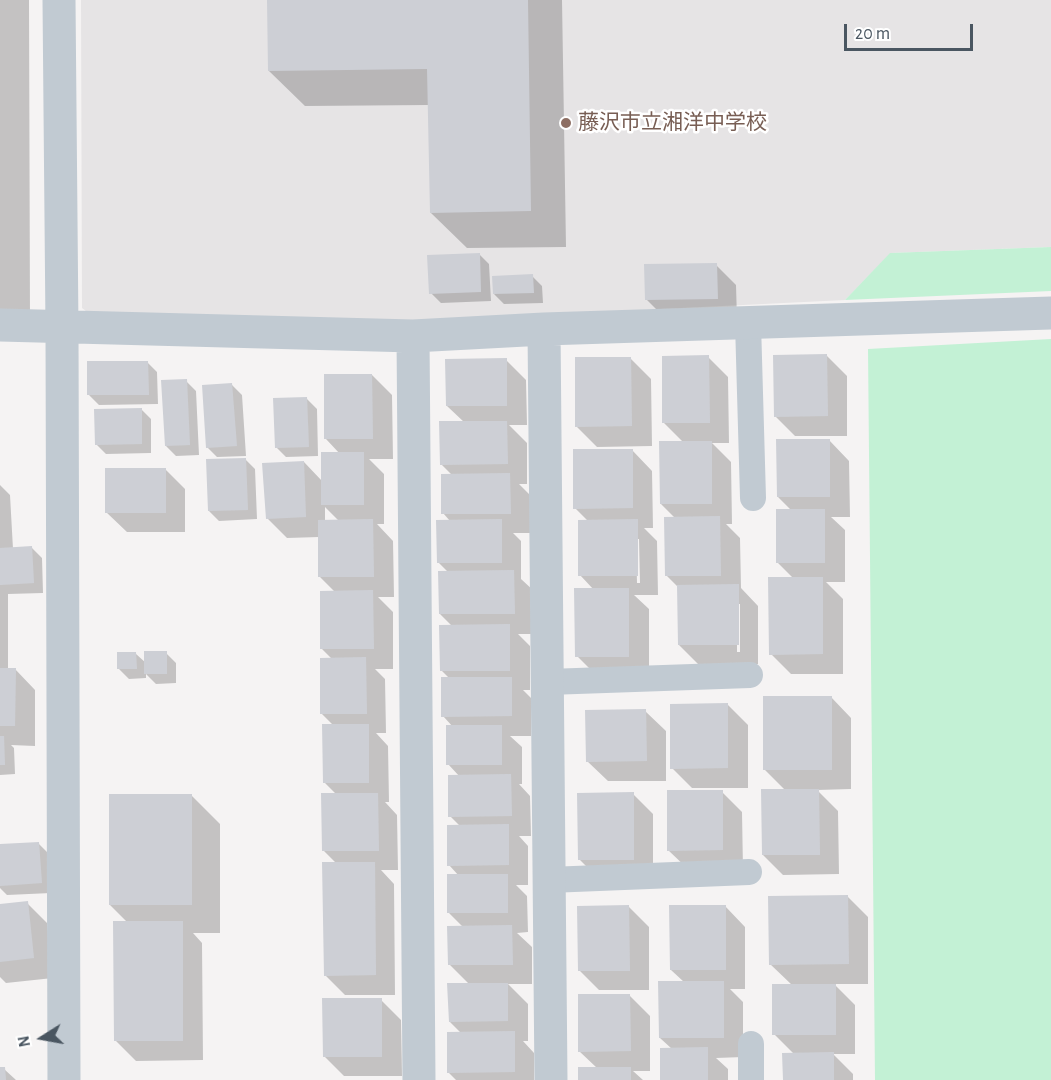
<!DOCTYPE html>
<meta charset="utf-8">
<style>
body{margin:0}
#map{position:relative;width:1051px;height:1080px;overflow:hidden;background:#f5f3f3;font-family:"Alegreya Sans",sans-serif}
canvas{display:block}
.north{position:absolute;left:12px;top:1008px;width:60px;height:60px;-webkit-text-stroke:4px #fff;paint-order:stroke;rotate:259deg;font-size:16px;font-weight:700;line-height:24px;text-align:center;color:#4a5661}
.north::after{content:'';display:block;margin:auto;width:21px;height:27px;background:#4a5661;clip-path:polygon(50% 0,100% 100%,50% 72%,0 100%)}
.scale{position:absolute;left:844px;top:24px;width:129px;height:27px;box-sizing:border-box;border:3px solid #4a5661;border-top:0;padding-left:8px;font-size:18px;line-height:21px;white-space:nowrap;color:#4a5661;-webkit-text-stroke:4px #fff;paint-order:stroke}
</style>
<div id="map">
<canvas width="1051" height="1080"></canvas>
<div class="north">N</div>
<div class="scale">20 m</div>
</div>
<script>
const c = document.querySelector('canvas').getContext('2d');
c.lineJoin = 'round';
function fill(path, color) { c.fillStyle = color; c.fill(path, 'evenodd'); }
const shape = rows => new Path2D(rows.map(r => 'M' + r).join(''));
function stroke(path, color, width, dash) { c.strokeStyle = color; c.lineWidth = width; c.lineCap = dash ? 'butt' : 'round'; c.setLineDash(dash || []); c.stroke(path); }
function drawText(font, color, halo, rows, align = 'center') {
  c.font = font + ' "Alegreya Sans","Noto Sans JP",sans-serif'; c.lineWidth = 5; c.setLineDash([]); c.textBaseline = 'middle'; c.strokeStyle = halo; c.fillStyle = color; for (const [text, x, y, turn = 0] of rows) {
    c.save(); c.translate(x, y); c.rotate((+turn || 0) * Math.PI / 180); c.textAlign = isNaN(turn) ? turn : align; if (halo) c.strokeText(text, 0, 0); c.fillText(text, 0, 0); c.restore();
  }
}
fill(shape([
 [81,0,1051,0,1051,247,891,253,845,300,396,322,98,320,82,308]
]), '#e6e4e5');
fill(shape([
 [1051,247,1051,291,845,300,890,253],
 [1051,339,1051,1080,875,1080,868,349]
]), '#c3f1d5');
fill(shape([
 [0,0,29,0,30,320,0,320],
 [269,0,562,0,566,247,467,248,431,213,429,105,305,106,269,71],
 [479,254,489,264,491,301,441,303,431,293],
 [716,265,736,285,737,319,666,319,646,299],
 [532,276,542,286,543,303,504,304,494,294],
 [827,356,847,376,847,436,795,436,775,416],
 [708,357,728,377,729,443,712,443,731,462,732,524,726,524,740,538,741,588,758,606,758,664,699,665,679,645,678,587,666,575,675,518,661,504,684,443,664,423],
 [737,604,740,604,740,652,737,652],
 [630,358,651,379,652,446,597,447,577,427],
 [506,360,526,380,527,425,509,425,527,443,527,484,519,484,530,495,530,533,513,533,521,541,521,579,534,591,534,634,518,634,530,646,530,690,523,690,531,698,531,736,510,736,522,747,522,784,519,784,530,796,531,836,519,836,528,846,528,885,516,885,527,896,528,932,517,933,532,947,532,984,508,984,528,1004,528,1041,523,1041,534,1053,534,1080,456,1080,448,1072,461,1033,450,1022,469,984,449,964,463,927,449,913,459,876,449,865,460,826,450,816,460,777,448,764,453,727,443,716,450,679,442,671,452,626,440,614,448,572,438,562,450,521,443,513,452,475,441,464,465,423,447,406],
 [147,362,157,372,158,404,99,405,89,395],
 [372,375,392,395,393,459,369,459,384,474,384,524,377,524,393,541,394,597,378,597,393,612,393,669,375,669,385,679,386,733,376,733,388,746,389,802,385,802,397,815,398,870,381,870,394,884,395,995,345,995,325,975,337,864,324,851,337,795,325,783,334,726,321,713,332,659,322,649,335,592,320,577,319,537,287,538,267,518,304,462,322,481,340,454,326,439],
 [325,507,339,521,325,521],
 [186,381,196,391,199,455,176,456,166,446],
 [232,385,242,395,246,456,217,457,207,447],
 [307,399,317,409,318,456,286,457,276,447],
 [141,409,151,419,151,453,106,454,96,444],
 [829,440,849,461,850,517,831,517,845,530,845,582,826,582,843,599,843,674,791,674,771,654,794,579,778,563,792,511,778,497],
 [632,450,652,471,653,528,644,528,657,541,658,595,634,595,649,609,649,676,597,676,577,656,594,590,580,575,588,521,575,508],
 [636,539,639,539,640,583,637,583],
 [245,459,255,469,257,519,219,521,209,511],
 [165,469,185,489,185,532,127,532,106,512],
 [0,485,10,495,13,549,32,548,42,558,43,593,8,594,8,669,15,669,35,690,35,746,11,745,14,748,15,774,0,775],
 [166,653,176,663,176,683,156,684,146,674,146,678,129,679,119,669,136,654,146,663],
 [831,697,851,718,851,789,817,790,838,811,839,874,783,875,763,855,786,791,765,770],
 [728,705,748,725,748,788,692,788,672,768],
 [645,711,666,731,666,781,608,781,587,761],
 [722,792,742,812,743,870,689,870,668,850],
 [633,794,653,814,653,879,600,880,580,860],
 [191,795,220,824,220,933,193,933,202,943,203,1060,136,1061,116,1041,128,923,110,905],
 [38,843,48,853,51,893,7,895,0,888,0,846],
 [848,897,868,917,868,984,834,984,855,1005,855,1054,833,1054,853,1074,853,1080,784,1080,794,1054,774,1034,792,985,770,964],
 [27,903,47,923,53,978,6,983,0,977,0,906],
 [725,906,745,927,745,989,730,989,743,1002,743,1057,716,1058,728,1069,728,1080,661,1080,672,1049,660,1038,684,982,671,970],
 [629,907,649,927,649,990,599,990,579,970],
 [630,996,650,1016,650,1071,633,1071,643,1080,580,1080,597,1068,579,1051],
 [381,1000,401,1020,402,1076,344,1076,324,1056],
 [0,1069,4,1069,16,1080,0,1080]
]), '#0003');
fill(shape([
 [267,0,528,0,531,211,430,213,427,69,268,71],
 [480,253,481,292,429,294,427,255],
 [717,263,718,299,645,300,644,264],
 [533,274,534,293,493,294,492,276],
 [827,354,828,416,774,417,773,355],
 [709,355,710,423,662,423,662,356],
 [575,357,631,357,632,426,575,427],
 [507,358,507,406,446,406,445,359],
 [87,361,148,361,149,395,87,395],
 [324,374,372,374,373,439,324,439],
 [187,379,190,445,165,446,161,380],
 [232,383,237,446,206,448,202,385],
 [307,397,309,447,275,448,273,398],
 [142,408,142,444,95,445,94,409],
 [439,421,507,421,508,464,440,465],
 [776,439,830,439,830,497,777,497],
 [659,441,712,441,712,504,660,504],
 [573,449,633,449,633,508,573,509],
 [321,452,364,452,364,505,321,505],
 [246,458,248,510,208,511,206,459],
 [304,461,306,517,266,519,262,463],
 [105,468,166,468,166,513,105,513],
 [510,473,511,514,441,514,441,474],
 [776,509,825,509,825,563,776,563],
 [720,516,721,576,665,576,664,517],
 [373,519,374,577,318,577,318,520],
 [502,519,502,563,437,563,436,520],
 [638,519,638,576,578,576,578,520],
 [32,546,34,583,0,585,0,548],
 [514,570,515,614,439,614,438,571],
 [768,577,823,577,823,654,769,655],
 [739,584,739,645,678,645,677,585],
 [574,588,629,588,629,657,575,657],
 [373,590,374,649,320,649,320,591],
 [510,624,510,671,440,671,439,625],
 [144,651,167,651,167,674,144,674],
 [117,652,136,652,137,669,117,669],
 [366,657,367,714,320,714,320,658],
 [0,668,16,668,15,726,0,726],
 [441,677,512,677,512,716,441,717],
 [763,696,832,696,832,770,763,770],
 [728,703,728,768,670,769,670,704],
 [646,709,647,761,586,762,585,710],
 [322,724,369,724,369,783,323,783],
 [446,725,502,725,502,765,446,765],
 [0,736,4,736,5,765,0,765],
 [511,774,512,816,448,817,448,775],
 [761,789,819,789,820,855,762,855],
 [667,790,723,790,723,850,667,851],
 [634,792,634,860,578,860,577,793],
 [321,793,378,793,379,851,322,851],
 [109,794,192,794,192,905,109,905],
 [509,824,509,865,447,866,447,825],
 [39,842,42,883,0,886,0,844],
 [322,862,375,862,376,975,324,976],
 [447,874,508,874,508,913,447,913],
 [848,895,849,964,769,965,768,896],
 [28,901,34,958,0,962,0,904],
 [629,905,630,971,578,971,577,906],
 [669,905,726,905,726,970,670,970],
 [113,921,183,921,183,1041,114,1041],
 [512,925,513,965,448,965,447,926],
 [658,981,724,981,724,1038,659,1038],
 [447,983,508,983,508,1021,449,1022],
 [772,984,836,984,836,1035,772,1035],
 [578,994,630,994,631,1051,578,1052],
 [322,998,382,998,382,1057,323,1057],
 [515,1031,515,1072,447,1073,447,1032],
 [708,1047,708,1080,660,1080,660,1048],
 [834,1052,834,1080,783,1080,782,1053],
 [0,1067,5,1067,6,1080,0,1080],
 [578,1067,631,1067,631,1080,578,1080]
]), '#cdcfd5');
stroke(shape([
 [748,323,753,498],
 [548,682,750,675],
 [549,880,749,872],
 [751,1080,751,1044]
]), '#c1cad2', 26);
stroke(shape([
 [59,0,62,328,64,1080],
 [0,325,413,336,544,329,1051,313],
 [544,329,551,1080],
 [413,336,419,1080]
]), '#c1cad2', 33);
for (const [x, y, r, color] of [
 [566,123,6,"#8d6e63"]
]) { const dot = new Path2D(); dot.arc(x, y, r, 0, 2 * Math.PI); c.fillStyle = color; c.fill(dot); stroke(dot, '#fff', 2); }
drawText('21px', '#785e54', '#fff', [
 ["藤沢市立湘洋中学校",578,123]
], 'left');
</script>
